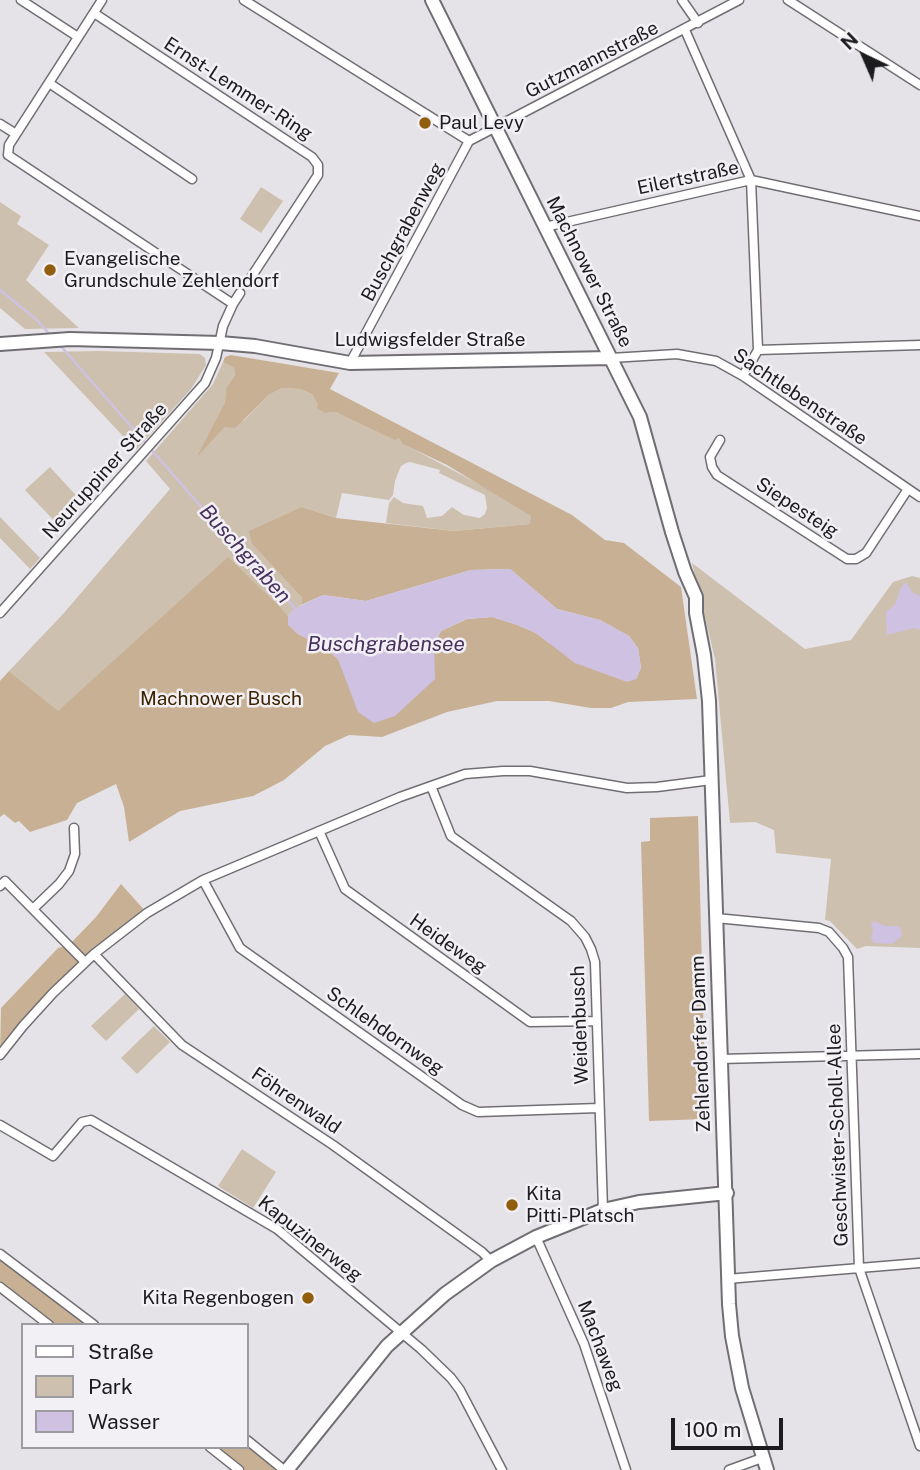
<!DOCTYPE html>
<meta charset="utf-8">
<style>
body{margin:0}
#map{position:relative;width:920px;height:1470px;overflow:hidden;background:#e5e3e8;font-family:"Public Sans",sans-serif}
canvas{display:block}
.legend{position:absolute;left:21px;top:1323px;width:228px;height:126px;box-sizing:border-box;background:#f2f0f5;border:2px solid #9c9b9f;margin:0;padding:9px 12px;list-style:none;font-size:21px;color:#1c1c1e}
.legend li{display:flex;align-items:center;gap:14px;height:35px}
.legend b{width:35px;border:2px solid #9c9b9f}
.north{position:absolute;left:829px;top:21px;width:70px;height:70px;-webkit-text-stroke:5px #f2f0f5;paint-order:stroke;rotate:316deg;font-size:19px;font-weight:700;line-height:28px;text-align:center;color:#1c1c1e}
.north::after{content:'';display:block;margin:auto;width:24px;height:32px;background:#1c1c1e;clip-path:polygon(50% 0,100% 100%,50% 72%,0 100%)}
.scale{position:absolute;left:671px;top:1418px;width:112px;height:32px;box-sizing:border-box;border:4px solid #1c1c1e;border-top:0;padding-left:9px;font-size:21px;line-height:24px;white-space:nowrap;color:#1c1c1e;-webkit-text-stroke:5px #f2f0f5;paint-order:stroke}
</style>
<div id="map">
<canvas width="920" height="1470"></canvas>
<ul class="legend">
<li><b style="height:9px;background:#fff"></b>Straße</li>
<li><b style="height:19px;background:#cec0af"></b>Park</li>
<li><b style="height:19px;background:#cfc1e1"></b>Wasser</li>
</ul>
<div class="north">N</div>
<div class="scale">100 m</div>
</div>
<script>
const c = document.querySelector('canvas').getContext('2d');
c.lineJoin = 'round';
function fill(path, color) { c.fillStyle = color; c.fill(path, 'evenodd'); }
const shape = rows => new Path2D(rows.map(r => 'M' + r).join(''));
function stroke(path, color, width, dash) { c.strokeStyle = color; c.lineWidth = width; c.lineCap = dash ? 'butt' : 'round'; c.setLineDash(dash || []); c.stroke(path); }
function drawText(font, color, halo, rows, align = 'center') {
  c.font = font + ' "Public Sans",sans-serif'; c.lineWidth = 5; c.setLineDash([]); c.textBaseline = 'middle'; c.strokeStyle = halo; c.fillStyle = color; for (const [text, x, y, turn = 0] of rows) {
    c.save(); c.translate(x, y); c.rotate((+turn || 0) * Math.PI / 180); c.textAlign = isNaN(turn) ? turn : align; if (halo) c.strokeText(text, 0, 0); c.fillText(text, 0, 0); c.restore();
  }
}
fill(shape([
 [261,187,283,201,261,233,240,219],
 [0,202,21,216,17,224,49,245,26,280,79,328,25,329,0,308],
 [99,351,200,354,205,358,206,365,191,389,136,450,44,352],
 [223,362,234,368,235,375,226,388,225,402,200,453,225,427,244,420,269,395,282,388,300,389,312,394,325,413,336,412,399,437,404,444,490,490,532,516,530,524,454,531,386,523,389,503,394,497,403,503,423,506,427,518,442,516,452,507,464,515,480,518,485,514,487,508,485,495,439,473,440,470,410,462,406,463,401,466,395,481,393,495,389,500,342,493,336,518,302,507,252,544,302,598,301,605,288,616,228,558,58,712,9,671,63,614,170,489,146,461,213,384],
 [50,467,83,503,59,526,25,490],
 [0,517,40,558,30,569,0,538],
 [692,563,805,649,851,640,893,582,912,576,920,578,920,948,866,946,857,949,830,921,825,920,831,859,776,853,774,830,755,822,730,823,715,659],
 [125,994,139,1009,106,1041,91,1026],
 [154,1026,170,1042,137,1074,121,1058],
 [242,1149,276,1172,253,1208,218,1186]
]), '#cec0af');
fill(shape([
 [231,355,339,373,330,389,572,515,605,540,624,543,681,587,697,699,628,702,611,708,591,708,549,701,497,701,447,712,382,737,349,735,325,746,284,780,253,796,180,811,129,842,124,807,116,784,77,803,67,820,30,832,19,821,15,823,4,814,0,817,0,681,9,671,58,711,228,557,280,607,288,616,289,625,298,634,324,647,338,659,348,682,433,659,434,644,441,631,467,619,492,617,515,624,536,633,549,643,636,679,641,668,638,648,629,636,600,620,557,609,510,569,471,570,366,601,323,595,301,605,302,598,252,544,249,531,302,507,336,518,454,531,530,524,531,516,447,465,403,444,399,438,395,440,336,412,325,413,317,408,318,404,312,394,300,389,282,388,269,395,235,428,225,427,197,457,225,402,226,388,235,375,234,368,223,362,225,357],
 [698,816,706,1119,649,1121,641,842,650,841,650,818],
 [121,884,147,913,94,954,0,1055,1,1008,58,948,69,945,96,917],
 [0,1254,94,1325,49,1325,0,1287],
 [247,1440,284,1470,239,1470,210,1447,247,1447]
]), '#c8b094');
fill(shape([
 [510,569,557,609,600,620,629,636,638,648,641,668,636,679,627,682,575,663,536,633,515,624,492,617,467,619,441,631,434,644,435,679,395,716,374,723,358,712,338,659,324,647,298,634,288,625,288,616,294,609,323,595,366,601,471,570],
 [906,582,912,592,920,596,920,630,914,628,887,635,886,612,895,605,901,587],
 [874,921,885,926,898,926,901,929,902,936,892,944,874,943,871,938,873,930,871,925]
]), '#cfc1e1');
stroke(shape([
 [0,290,37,320,52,337],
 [59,344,232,542,297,610]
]), '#cfc1e1', 2.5);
const street = shape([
 [21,0,78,37],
 [102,0,9,145,8,155,233,304,240,293],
 [244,0,469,141],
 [682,0,698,23],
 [788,0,920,85],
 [94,13,312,157,318,165,318,175,248,282],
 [685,30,751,180,758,350,743,376],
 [49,83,192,179],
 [0,124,16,134],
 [545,227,751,180,920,216],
 [758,350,920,345],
 [611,358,677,354,716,361,743,376,920,497],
 [350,363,469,141,739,0],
 [720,440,710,457,712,467,717,475,847,559,856,559,866,553,908,489],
 [0,613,205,383,216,358,223,326,233,304],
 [431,786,451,836,571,921,585,937,591,949,595,962,603,1210],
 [319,831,345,889,530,1022,597,1021],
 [203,880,240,948,462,1105,478,1112,599,1108],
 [0,886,5,881,85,962],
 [34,908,59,884,69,871,75,854,74,828],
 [716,918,819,928,829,932,843,948,848,957,859,1268,920,1446],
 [94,954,182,1045,333,1145,482,1252,491,1261],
 [0,1055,23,1026,53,993,94,954,147,913,203,880,400,797,465,774,503,771,530,771,627,788,657,787,711,780],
 [720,1059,920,1054],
 [0,1125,53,1156,82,1122,91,1120,277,1229,421,1349,451,1378,460,1390,502,1470],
 [536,1237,584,1344,626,1470],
 [0,1254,94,1325],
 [727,1279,920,1263],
 [0,1287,49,1325],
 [247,1440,284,1470],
 [210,1447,239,1470],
 [729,1470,762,1458]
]);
const secondary = shape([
 [432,0,640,417,672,532,685,572,696,597,696,613,704,655,709,701,729,1304,732,1336,742,1388,767,1470],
 [0,344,70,339,220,343,255,346,350,363,611,358],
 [287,1470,387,1346,445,1294,491,1261,536,1237,603,1210,639,1202,727,1193]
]);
stroke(street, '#716e73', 11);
stroke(secondary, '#716e73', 16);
stroke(street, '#fff', 8);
stroke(secondary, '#fff', 12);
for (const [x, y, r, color] of [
 [425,123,7,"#905e0d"],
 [50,270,7,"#905e0d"],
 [512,1205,7,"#905e0d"],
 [308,1298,7,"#905e0d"]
]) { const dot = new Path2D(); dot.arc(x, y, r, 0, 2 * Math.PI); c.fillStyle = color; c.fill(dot); stroke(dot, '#f2f0f5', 2.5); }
drawText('19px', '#1c1c1e', '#f2f0f5', [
 ["Gutzmannstraße",592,60,-27],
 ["Ernst-Lemmer-Ring",238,89,33],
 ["Eilertstraße",688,178,-12],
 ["Buschgrabenweg",403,232,-62],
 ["Machnower Straße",589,272,63],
 ["Ludwigsfelder Straße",430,340],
 ["Sachtlebenstraße",800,397,34],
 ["Neuruppiner Straße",105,471,-48],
 ["Siepesteig",797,508,33],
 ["Heideweg",448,944,35],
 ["Weidenbusch",580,1025,-92],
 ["Schlehdornweg",385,1031,35],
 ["Zehlendorfer Damm",701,1044,-92],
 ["Föhrenwald",296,1101,34],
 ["Geschwister-Scholl-Allee",838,1135,-92],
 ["Kapuzinerweg",310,1239,38],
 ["Machaweg",600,1346,69]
]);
drawText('19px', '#1c1c1e', '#f2f0f5', [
 ["Paul Levy",439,123],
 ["Evangelische",64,259],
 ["Grundschule Zehlendorf",64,281],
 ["Kita",526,1194],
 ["Pitti-Platsch",526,1216],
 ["Kita Regenbogen",294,1298,"right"]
], 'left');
drawText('19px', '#3c2300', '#f2f0f5', [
 ["Machnower Busch",221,699]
]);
drawText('italic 21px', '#47315d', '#f2f0f5', [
 ["Buschgraben",245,554,48],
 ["Buschgrabensee",386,645]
]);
</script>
